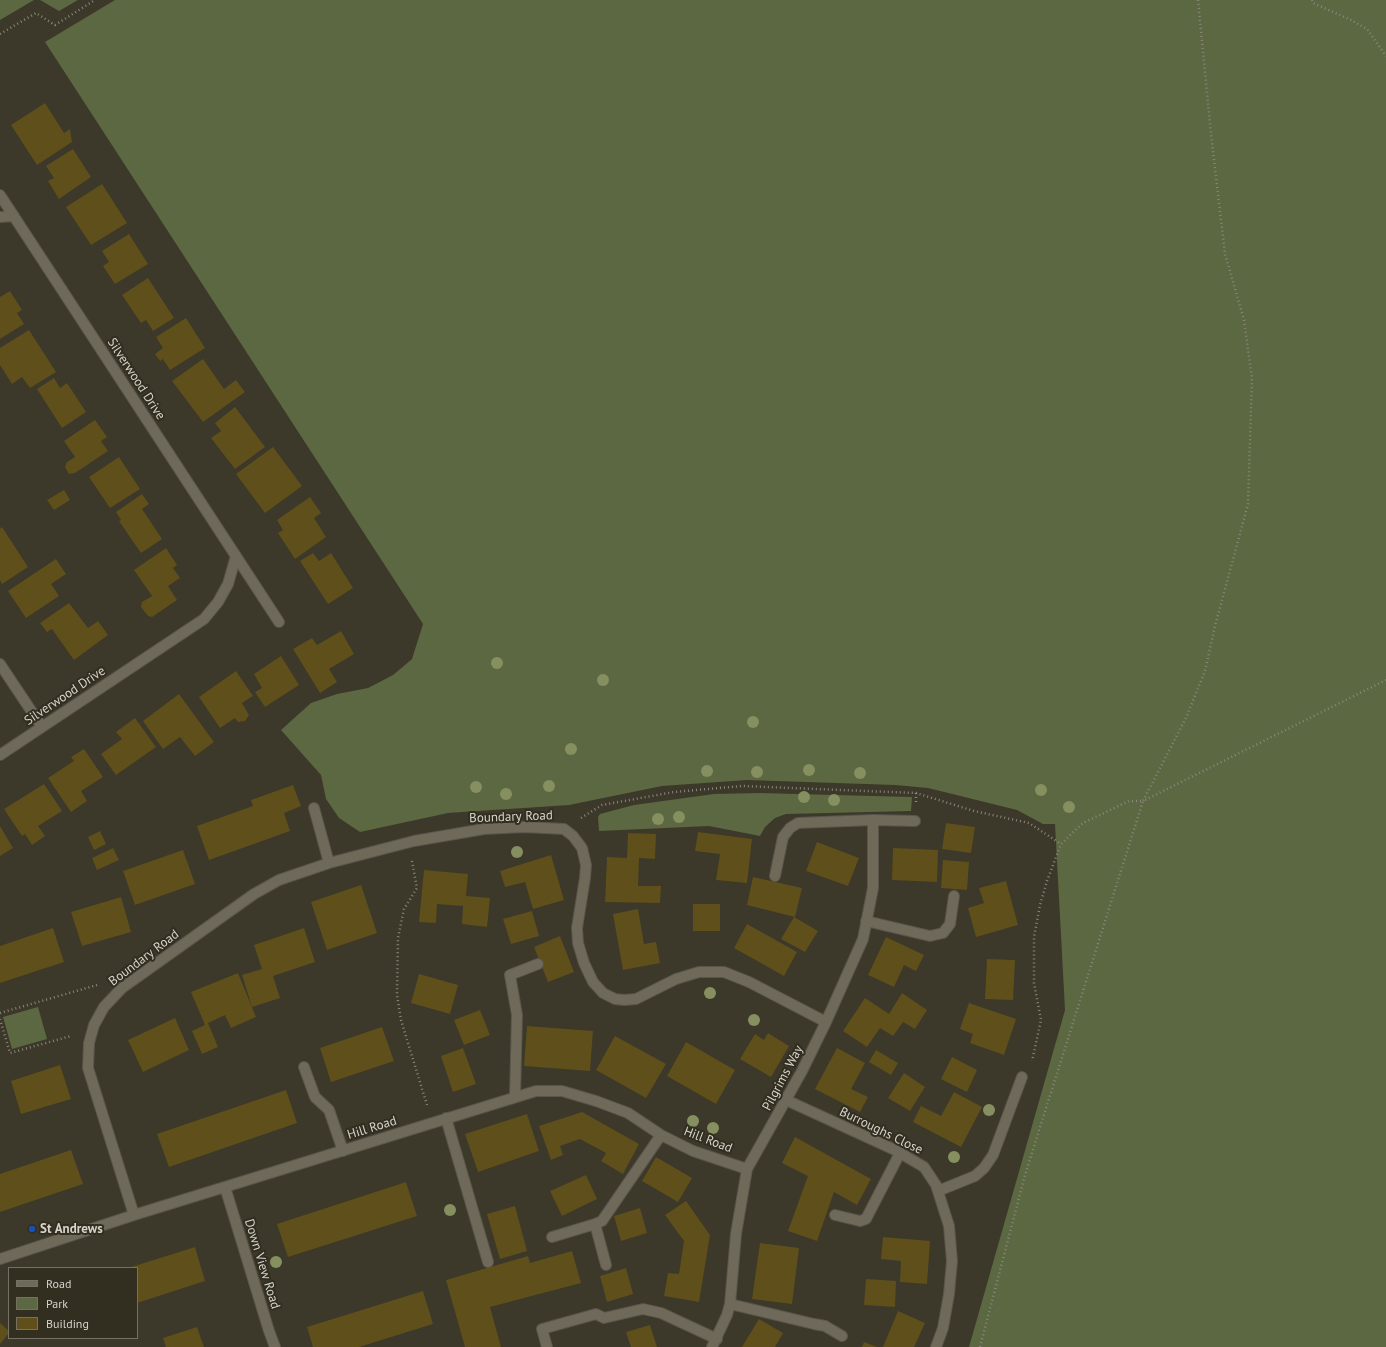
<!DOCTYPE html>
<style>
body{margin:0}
#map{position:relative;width:1386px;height:1347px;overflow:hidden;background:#3c382a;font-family:"PT Sans",sans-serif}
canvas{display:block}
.legend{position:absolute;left:8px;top:1267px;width:130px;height:72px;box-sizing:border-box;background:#322e20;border:1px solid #747064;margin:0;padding:5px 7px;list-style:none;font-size:12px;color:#d6d3cb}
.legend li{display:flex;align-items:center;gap:8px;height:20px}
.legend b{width:20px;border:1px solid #747064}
</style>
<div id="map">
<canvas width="1386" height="1347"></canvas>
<ul class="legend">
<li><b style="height:5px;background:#6e6959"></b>Road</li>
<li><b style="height:11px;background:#5c6841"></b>Park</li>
<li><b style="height:11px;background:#5e4f1b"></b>Building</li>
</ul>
</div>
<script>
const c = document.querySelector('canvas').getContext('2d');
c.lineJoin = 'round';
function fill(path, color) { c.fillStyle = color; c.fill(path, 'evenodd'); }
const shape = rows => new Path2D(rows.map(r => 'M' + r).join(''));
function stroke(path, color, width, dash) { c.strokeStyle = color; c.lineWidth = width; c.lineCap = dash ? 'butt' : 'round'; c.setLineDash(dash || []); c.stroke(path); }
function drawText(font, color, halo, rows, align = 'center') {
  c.font = font + ' "PT Sans",sans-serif'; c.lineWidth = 4; c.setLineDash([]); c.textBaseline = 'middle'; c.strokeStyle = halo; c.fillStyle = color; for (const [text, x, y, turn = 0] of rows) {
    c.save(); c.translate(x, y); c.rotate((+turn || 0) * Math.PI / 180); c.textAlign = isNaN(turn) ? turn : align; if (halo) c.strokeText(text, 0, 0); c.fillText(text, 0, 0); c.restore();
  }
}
fill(shape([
 [0,0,34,0,0,20],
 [40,0,78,0,59,11],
 [115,0,1386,0,1386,1347,969,1347,1065,1010,1055,824,1043,824,1017,810,928,788,895,785,747,780,662,786,569,805,448,813,360,832,339,818,326,799,321,775,281,730,311,703,337,694,368,688,393,675,412,659,423,624,45,42],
 [759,793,912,797,911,811,786,814,775,818,765,827,760,836,709,826,599,831,598,817,600,814,634,805,714,794],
 [38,1007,47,1039,12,1049,3,1017]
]), '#5c6841');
fill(shape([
 [45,103,64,133,70,129,72,142,37,165,11,125],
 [73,149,91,177,59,199,48,181,54,178,46,166],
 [102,184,127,223,91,245,66,207],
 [129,234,148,264,115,284,103,266,109,262,102,251],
 [148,278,174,318,153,331,146,320,141,323,122,295],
 [10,291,22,310,17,313,24,324,0,339,0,297],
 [186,318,205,348,170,370,163,359,160,361,155,354,163,348,156,337],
 [29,330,56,372,30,388,22,377,12,384,0,365,0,348],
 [203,359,224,389,236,380,245,392,203,422,172,381],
 [54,378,60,388,67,383,86,412,62,428,37,389],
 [235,407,265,447,235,469,211,438,221,431,215,423],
 [95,420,107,437,101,441,108,451,75,473,69,474,65,467,67,462,75,457,64,441],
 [273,447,302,486,265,513,236,474],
 [119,457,140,489,110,508,89,477],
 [64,490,70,500,54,510,47,500],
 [142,494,149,504,142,509,162,539,141,553,119,521,121,520,116,512],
 [310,497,321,513,314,518,326,537,295,559,278,533,283,530,277,520],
 [2,527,28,567,2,584,0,580,0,529],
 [166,548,177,565,173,568,180,578,168,586,177,600,152,617,148,616,141,607,142,602,152,596,134,570],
 [313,553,319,561,331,553,353,588,328,604,300,561],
 [56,559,66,574,51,584,59,596,26,618,8,591],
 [69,603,88,628,98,621,108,635,74,660,52,629,47,632,40,623],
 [341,631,354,654,329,669,337,682,320,693,293,649,312,638,317,645],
 [281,656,299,685,265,707,255,692,262,688,254,674],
 [236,671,253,696,242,703,249,715,245,721,238,722,235,718,220,728,199,697],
 [179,694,214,742,195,756,180,737,163,749,143,721],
 [135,718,156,747,116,775,101,754,122,739,116,732],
 [84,749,103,777,81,791,87,801,71,812,48,778,74,761,71,757],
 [44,784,62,811,38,826,45,836,32,845,25,834,22,836,4,809],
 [293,785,301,806,284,813,290,831,209,860,197,826,253,806,251,800],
 [946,823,975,827,971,853,942,849],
 [0,826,13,848,0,856],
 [100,831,106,844,94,850,88,837],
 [698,832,752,839,747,883,716,880,720,854,695,851],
 [628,833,656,834,655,859,639,858,638,886,661,886,660,903,605,902,607,857,627,858],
 [817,842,859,858,848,886,806,871],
 [113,848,119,860,97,870,92,858],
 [893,848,938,850,937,882,892,880],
 [183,850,195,884,135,905,123,871],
 [551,855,564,900,533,909,525,882,505,887,500,871],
 [943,860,969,862,967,890,941,888],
 [424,870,468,874,466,896,490,898,487,927,462,924,463,906,437,904,436,923,419,922],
 [753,877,802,888,795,917,747,905],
 [1006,881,1018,925,976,937,968,908,984,903,979,888],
 [361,885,377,933,327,950,311,902],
 [121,897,131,932,82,946,71,912],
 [693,904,720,904,720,931,693,931],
 [638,909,644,944,656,942,660,963,623,970,613,914],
 [532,911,539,936,511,944,503,919],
 [794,917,818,931,805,952,781,939],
 [747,924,797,952,784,976,734,948],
 [53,928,64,962,0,983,0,946],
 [304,928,315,962,273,976,280,998,252,1007,242,975,262,969,254,945],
 [560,936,574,972,548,982,534,947],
 [886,937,924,955,916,971,904,965,894,987,868,975],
 [987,959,1015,960,1013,1000,985,999],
 [238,973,256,1017,231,1028,225,1015,208,1023,218,1047,202,1054,192,1031,205,1025,191,992],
 [419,974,458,985,450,1014,411,1003],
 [902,993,927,1010,915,1029,903,1022,893,1036,880,1028,867,1047,843,1031,865,998,889,1014],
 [969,1003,1016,1019,1004,1055,970,1043,973,1034,960,1029],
 [480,1010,490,1035,464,1045,454,1020],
 [175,1018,189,1050,143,1072,128,1040],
 [527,1026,593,1031,590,1071,524,1066],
 [382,1027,394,1061,331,1082,320,1048],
 [768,1033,789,1046,771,1077,740,1059,755,1034,764,1040],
 [615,1036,666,1064,646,1098,596,1070],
 [686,1042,735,1070,716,1104,667,1076],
 [463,1048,476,1084,453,1092,441,1056],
 [837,1048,865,1063,851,1089,868,1097,860,1112,815,1089],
 [876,1050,898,1063,891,1075,869,1062],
 [952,1057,977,1070,967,1092,941,1079],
 [60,1065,71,1099,21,1114,11,1081],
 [904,1073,925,1087,910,1111,888,1098],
 [286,1090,297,1123,169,1167,157,1134],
 [954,1092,982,1107,961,1147,913,1122,921,1106,941,1116],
 [582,1112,639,1144,623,1174,601,1161,606,1153,580,1139,560,1146,563,1155,551,1160,539,1126],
 [527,1114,539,1151,478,1172,465,1134],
 [795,1137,871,1179,857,1205,834,1192,817,1241,788,1231,808,1176,782,1163],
 [71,1150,83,1184,0,1212,0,1174],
 [656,1157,692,1178,678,1202,642,1181],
 [586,1175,597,1199,562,1216,550,1191],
 [406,1182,417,1216,288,1257,277,1224],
 [686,1201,710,1235,699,1302,664,1296,668,1273,679,1274,684,1241,665,1215],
 [515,1206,527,1251,500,1259,487,1214],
 [640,1208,647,1233,621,1241,614,1216],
 [883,1237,930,1241,927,1284,900,1282,901,1261,881,1259],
 [760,1243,799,1248,792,1304,752,1299],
 [195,1247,205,1281,137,1303,137,1268,128,1268],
 [572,1251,581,1283,490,1307,501,1347,465,1347,446,1280,528,1256,530,1263],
 [626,1268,633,1294,607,1302,600,1276],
 [866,1279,896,1281,895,1307,864,1305],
 [423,1291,433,1324,359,1347,313,1347,307,1327],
 [898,1311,925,1323,914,1347,883,1347],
 [759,1319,783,1333,775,1347,742,1347],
 [0,1323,9,1331,9,1333,0,1344],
 [650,1325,657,1347,631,1347,626,1332],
 [197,1327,204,1347,166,1347,163,1338],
 [864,1342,877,1347,862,1347]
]), '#5e4f1b');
const minor = shape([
 [0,195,279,622],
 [0,217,14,216],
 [0,664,42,727],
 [0,755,204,619,218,602,228,584,236,556],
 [314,808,329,863],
 [775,876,783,837,790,828,798,823,873,820,915,821],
 [866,921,930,936,943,933,950,924,954,896],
 [304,1067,315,1097,329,1110,343,1151],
 [515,1097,517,1015,510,975,538,964],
 [786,1100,895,1150,924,1167,936,1185,949,1226,952,1261,949,1294,943,1328,936,1347],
 [446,1118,488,1262],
 [225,1187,269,1331,275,1347],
 [938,1191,975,1176,984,1168,993,1155,1022,1077],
 [134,1215,88,1068,89,1043,94,1025,104,1007,122,988,254,894,279,880,329,863,414,841,484,829,524,827,564,829,573,836,582,848,586,865,585,878,577,928,578,943,584,963,593,982,603,993,615,999,624,1000,636,999,676,979,699,972,724,972,749,982,826,1022],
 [835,1215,860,1221,866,1219,900,1153],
 [595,1224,606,1265],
 [552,1237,595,1224,602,1221,661,1135],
 [0,1259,134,1215,536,1091,562,1091,596,1101,628,1113,661,1135,693,1151,747,1169],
 [730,1304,814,1324,825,1326,842,1336],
 [547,1347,542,1329,596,1314,604,1318,643,1309,661,1313,717,1339],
 [712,1347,727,1315,730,1304,736,1234,747,1169,802,1071,826,1022,863,939,873,888,873,820]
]);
stroke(minor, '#59554a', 12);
stroke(shape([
 [1198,0,1211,134,1225,254,1244,320,1252,378,1248,504,1215,626,1205,671,1186,718,1143,801,1386,680],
 [1312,0,1313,3,1351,20,1367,29,1386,56],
 [0,34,36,13,55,25,95,0],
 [916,802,916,793],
 [581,818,602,805,674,792,742,786,916,793,974,811,1029,823,1061,844],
 [412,861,417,888,404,909,398,938,397,995,401,1020,427,1105],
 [0,1013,97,985],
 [0,1019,10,1053,71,1036],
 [980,1347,1025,1175,1143,801,1129,801,1083,823,1061,844,1047,881,1040,905,1034,937,1034,983,1041,1020,1032,1061]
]), '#8a877c', 2.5, [1, 3]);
stroke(minor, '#6e6959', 10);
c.fillStyle = '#858f5f';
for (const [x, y] of [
 [497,663],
 [603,680],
 [753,722],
 [571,749],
 [809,770],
 [707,771],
 [757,772],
 [860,773],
 [549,786],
 [476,787],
 [1041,790],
 [506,794],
 [804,797],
 [834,800],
 [1069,807],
 [679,817],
 [658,819],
 [517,852],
 [710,993],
 [754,1020],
 [989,1110],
 [693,1121],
 [713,1128],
 [954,1157],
 [450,1210],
 [276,1262]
]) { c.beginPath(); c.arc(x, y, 6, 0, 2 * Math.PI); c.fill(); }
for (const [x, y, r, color] of [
 [32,1229,4,"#1a4fb4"]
]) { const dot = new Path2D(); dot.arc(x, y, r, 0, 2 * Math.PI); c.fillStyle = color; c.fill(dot); stroke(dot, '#322e20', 1.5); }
drawText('13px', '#d6d3cb', '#322e20', [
 ["Silverwood Drive",136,379,57],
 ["Silverwood Drive",65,696,-34],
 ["Boundary Road",511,817,-2],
 ["Boundary Road",144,958,-37],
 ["Pilgrims Way",783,1078,-62],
 ["Hill Road",372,1128,-17],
 ["Burroughs Close",881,1131,26],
 ["Hill Road",708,1140,21],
 ["Down View Road",262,1264,73]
]);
drawText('bold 13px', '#d6d3cb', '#322e20', [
 ["St Andrews",40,1229]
], 'left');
</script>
